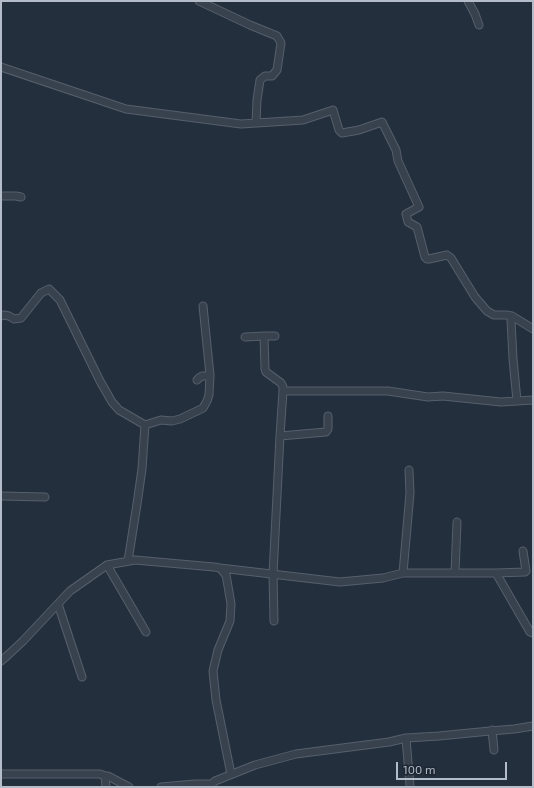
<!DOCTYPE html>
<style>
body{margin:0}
#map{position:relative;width:534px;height:788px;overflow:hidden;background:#242f3e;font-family:"Exo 2",sans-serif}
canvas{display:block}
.frame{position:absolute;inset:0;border:2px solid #b4bcc9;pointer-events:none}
.scale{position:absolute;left:396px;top:762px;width:111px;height:18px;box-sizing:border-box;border:2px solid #b4bcc9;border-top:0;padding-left:5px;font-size:12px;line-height:14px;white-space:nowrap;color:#b4bcc9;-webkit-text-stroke:3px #1d2633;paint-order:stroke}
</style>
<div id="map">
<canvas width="534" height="788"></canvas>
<div class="frame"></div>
<div class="scale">100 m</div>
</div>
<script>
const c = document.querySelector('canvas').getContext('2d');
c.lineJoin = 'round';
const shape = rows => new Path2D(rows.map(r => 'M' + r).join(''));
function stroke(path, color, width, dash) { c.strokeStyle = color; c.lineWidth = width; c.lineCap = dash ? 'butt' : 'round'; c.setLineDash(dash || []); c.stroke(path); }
const minor = shape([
 [199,1,250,25,277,36,281,43,277,70,272,76,265,76,260,80,257,100,256,123],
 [468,1,475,14,479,25],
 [1,67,126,109,241,124,303,120,333,110,339,130,342,133,359,130,382,122,396,150,398,161,419,207,406,214,408,222,417,227,425,257,427,259,429,259,447,255,451,258,475,297,487,311,494,315,506,315,512,316,533,329],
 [1,196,16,196,21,197],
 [1,316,4,315,9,316,14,319,21,318,41,293,49,289,60,300,100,381,112,402,119,410,145,425,142,469,137,504,128,561],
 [511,320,513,359,517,401],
 [264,336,275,336],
 [245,337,264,336,265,369,266,372,281,383,283,387,283,391,280,436],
 [197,380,199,378,202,376,210,376],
 [283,391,388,391,428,397,443,396,501,402,533,400],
 [145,425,161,420,172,421,180,419,197,411,203,408,207,401,209,395,210,375,203,306],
 [1,496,45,497],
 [107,565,146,632],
 [220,568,340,582,383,578,403,573,496,573,530,632,533,633],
 [403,573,410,493,409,470],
 [455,573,457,522],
 [496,573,525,572,526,571,523,551],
 [58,604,82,677],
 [274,621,273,574,280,436,326,432,328,429,328,416],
 [1,661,8,655,23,641,70,591,107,565,135,560,214,567,220,568,226,575,228,586,231,604,230,621,218,650,213,671,216,700,231,774],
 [492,730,494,750],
 [406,738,410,786],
 [1,774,100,774,105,776,106,787],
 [105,776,108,776,127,786,129,787],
 [161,787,195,784,212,784,215,781,255,765,296,754,350,747,389,742,406,738,439,736,490,731,514,729,533,726]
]);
stroke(minor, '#565f6c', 9);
stroke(minor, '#38414e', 7);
</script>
